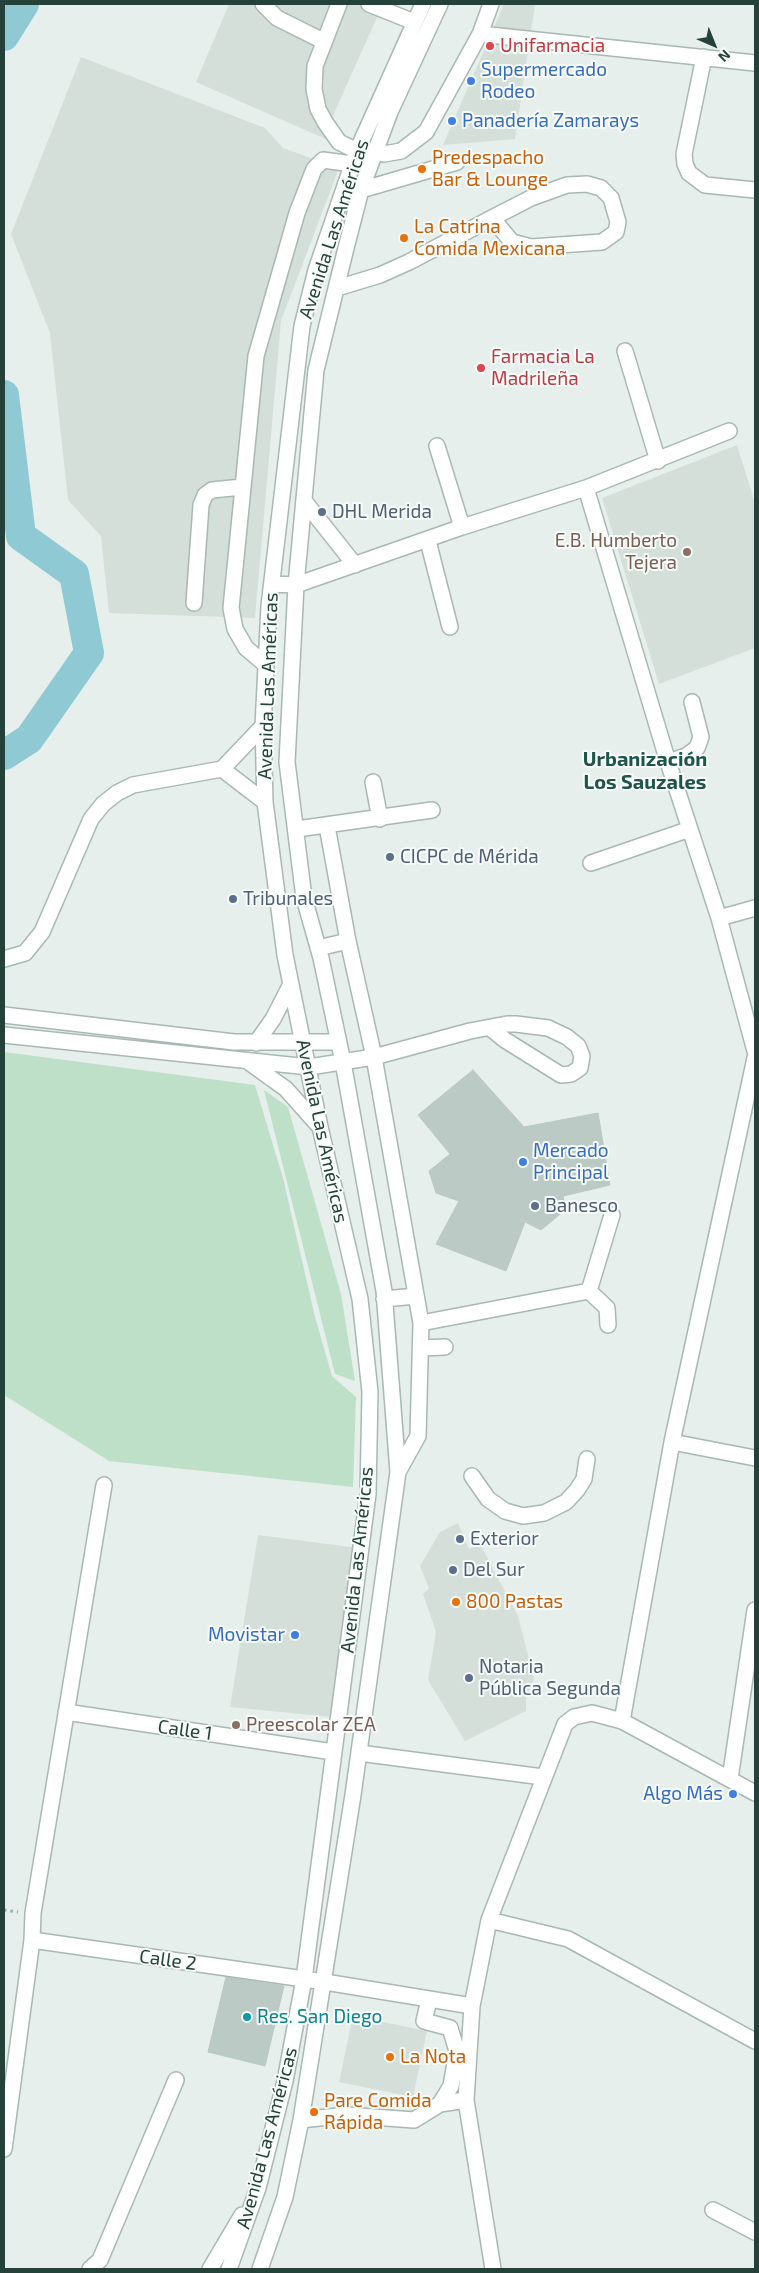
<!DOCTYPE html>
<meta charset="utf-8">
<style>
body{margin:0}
#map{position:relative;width:759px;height:2273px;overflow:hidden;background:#e6efeb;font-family:"Exo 2",sans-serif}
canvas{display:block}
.frame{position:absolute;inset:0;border:5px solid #24423a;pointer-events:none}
.north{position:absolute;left:689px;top:20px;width:50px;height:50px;-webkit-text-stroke:4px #f7fbf9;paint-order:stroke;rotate:136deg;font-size:14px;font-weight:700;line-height:20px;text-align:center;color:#24423a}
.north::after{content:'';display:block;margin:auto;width:18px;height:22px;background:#24423a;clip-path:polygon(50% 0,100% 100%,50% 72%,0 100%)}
</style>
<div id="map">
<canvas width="759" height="2273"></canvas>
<div class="frame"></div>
<div class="north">N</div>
</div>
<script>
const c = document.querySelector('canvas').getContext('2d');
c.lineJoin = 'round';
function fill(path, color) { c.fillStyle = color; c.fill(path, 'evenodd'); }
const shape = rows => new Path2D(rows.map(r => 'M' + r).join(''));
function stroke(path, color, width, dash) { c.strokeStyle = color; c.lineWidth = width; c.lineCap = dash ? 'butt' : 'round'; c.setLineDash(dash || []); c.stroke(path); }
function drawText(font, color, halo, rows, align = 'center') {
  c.font = font + ' "Exo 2",sans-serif'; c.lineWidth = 4; c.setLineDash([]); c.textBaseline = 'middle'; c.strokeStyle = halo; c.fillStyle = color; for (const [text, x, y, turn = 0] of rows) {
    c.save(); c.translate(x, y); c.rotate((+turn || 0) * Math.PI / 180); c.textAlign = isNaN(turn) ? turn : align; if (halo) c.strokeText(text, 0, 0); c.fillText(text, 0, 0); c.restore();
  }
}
fill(shape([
 [229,4,383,4,335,111,328,140,196,82],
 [504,4,535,4,515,139,443,145],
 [81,57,265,128,283,148,339,168,281,321,255,618,109,613,101,536,68,500,50,333,11,234],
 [737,445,755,503,755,648,659,684,602,498],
 [458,1523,469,1549,480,1544,518,1616,534,1679,526,1699,526,1711,465,1741,428,1680,436,1632,423,1594,429,1588,420,1566,440,1532],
 [258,1535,358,1548,332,1717,230,1707],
 [353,2016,427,2031,413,2097,339,2082]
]), '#d4dfda');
fill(shape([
 [4,1052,255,1085,283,1178,315,1317,332,1376,356,1397,353,1487,109,1461,4,1395],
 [264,1090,288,1107,341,1294,355,1381,335,1374]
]), '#bfe0c8');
stroke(shape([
 [4,36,24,4],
 [4,395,21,536,74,574,89,653,29,739,4,755]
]), '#8ec9d4', 30);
const building = shape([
 [473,1070,524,1127,598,1113,610,1185,563,1196,565,1210,541,1230,525,1222,506,1271,436,1244,459,1201,436,1193,429,1171,450,1154,418,1115,473,1070],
 [226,1977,284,1986,265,2066,208,2052,226,1977]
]);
fill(building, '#bbcac4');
stroke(building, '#b8c9c2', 1);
const minor = shape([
 [263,4,277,18,323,41],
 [339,4,315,66,314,89,318,109,325,122,339,142,357,151],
 [369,4,414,22],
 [480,34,755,63],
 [704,57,684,154,685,164,689,173,705,185,755,190],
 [375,152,384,154,401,151,426,132,480,34,491,4],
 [361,190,457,162],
 [337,288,380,275,409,262,492,218,531,198,567,185,587,184,601,188,611,198,618,222,616,232,602,242,531,247,512,242,492,218],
 [625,351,658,461],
 [437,446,462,527],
 [586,488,668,762,719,918,755,1051],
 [305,502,355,565],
 [428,541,450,627],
 [272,584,296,585,462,527,586,488,729,431],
 [194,603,201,505,205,495,212,490,242,487],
 [266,665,246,648,235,629,231,608,256,356,297,213,314,169,323,160,352,164],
 [668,762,686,756,697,748,701,737,692,702],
 [222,769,265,802],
 [373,782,380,819],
 [327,826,348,941,374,1057,421,1323,418,1436,398,1472],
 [297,829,432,810],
 [591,863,690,829],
 [719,918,755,908],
 [318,948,348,941],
 [4,959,25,953,42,932,91,819,103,804,117,793,133,785,222,769,263,726],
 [4,1015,234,1042,337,1042],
 [4,1035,309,1067,374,1057,470,1031,507,1024,516,1024,548,1028,567,1037,578,1046,582,1056,580,1068,571,1074,561,1075,505,1040,490,1028],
 [256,1043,273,1019,291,984],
 [250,1063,286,1089,319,1126],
 [589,1291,612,1215],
 [589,1291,607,1308,608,1325],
 [384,1299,416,1296],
 [421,1323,589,1291],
 [421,1348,445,1347],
 [672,1442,755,1458],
 [472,1476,488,1499,505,1511,523,1516,544,1513,566,1502,577,1490,584,1479,587,1459],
 [66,1712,333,1752],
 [622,1721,672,1442,755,1058],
 [359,1753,543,1777],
 [730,1779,755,1610],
 [489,1920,568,1939,755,2041],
 [32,1940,325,1982,472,2006],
 [429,2000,424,2021,450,2028,457,2051,451,2086,440,2104],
 [301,2120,346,2115,414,2120,440,2104,466,2100],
 [4,2149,32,1940,33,1913,104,1485],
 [713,2210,755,2232],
 [90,2269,100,2260,176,2080],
 [210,2269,242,2215],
 [229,2269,258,2188,285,2081,304,1979,368,1494,370,1392,360,1299,320,1127,285,955,265,802,263,726,269,606,302,326,316,270,357,151,423,4],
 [260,2269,285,2197,301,2120,353,1795,398,1472,384,1291,343,1062,321,958,304,898,287,762,296,585,316,370,346,248,361,190,390,112,440,4],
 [493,2269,466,2100,472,2006,489,1920,565,1724,574,1717,592,1713,622,1721,755,1793]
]);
stroke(minor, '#a8b8b2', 18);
stroke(shape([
 [4,1910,18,1912]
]), '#86b3a5', 3, [2.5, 4]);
stroke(minor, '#fff', 15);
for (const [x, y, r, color] of [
 [490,46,5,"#e0444e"],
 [471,81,5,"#3f7fe0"],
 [452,121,5,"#3f7fe0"],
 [422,169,5,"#e8710a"],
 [404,238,5,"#e8710a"],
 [481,368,5,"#e0444e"],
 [322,512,5,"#5c6f8a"],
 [687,552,5,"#8d6e63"],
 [390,857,5,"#5c6f8a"],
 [233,899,5,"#5c6f8a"],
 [523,1162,5,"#3f7fe0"],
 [535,1206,5,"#5c6f8a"],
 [460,1539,5,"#5c6f8a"],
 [453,1570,5,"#5c6f8a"],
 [456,1602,5,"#e8710a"],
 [295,1635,5,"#3f7fe0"],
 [469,1678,5,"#5c6f8a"],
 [236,1725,5,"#8d6e63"],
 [733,1794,5,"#3f7fe0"],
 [247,2017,5,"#0f9aa8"],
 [390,2057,5,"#e8710a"],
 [314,2112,5,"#e8710a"]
]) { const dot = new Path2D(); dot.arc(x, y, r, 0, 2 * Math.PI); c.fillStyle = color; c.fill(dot); stroke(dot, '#f7fbf9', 2); }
drawText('19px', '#be3a42', '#f7fbf9', [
 ["Unifarmacia",500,46],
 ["Farmacia La",491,357],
 ["Madrileña",491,379]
], 'left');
drawText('19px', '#366cbe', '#f7fbf9', [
 ["Supermercado",481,70],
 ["Rodeo",481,92],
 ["Panadería Zamarays",462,121],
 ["Mercado",533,1151],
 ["Principal",533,1173],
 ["Movistar",285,1635,"right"],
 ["Algo Más",723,1794,"right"]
], 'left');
drawText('19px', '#c56008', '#f7fbf9', [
 ["Predespacho",432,158],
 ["Bar & Lounge",432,180],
 ["La Catrina",414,227],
 ["Comida Mexicana",414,249],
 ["800 Pastas",466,1602],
 ["La Nota",400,2057],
 ["Pare Comida",324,2101],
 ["Rápida",324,2123]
], 'left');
drawText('19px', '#24423a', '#f7fbf9', [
 ["Avenida Las Américas",334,229,-72],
 ["Avenida Las Américas",268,686,-88],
 ["Avenida Las Américas",322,1131,78],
 ["Avenida Las Américas",357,1560,-84],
 ["Calle 1",185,1730,8],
 ["Calle 2",168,1960,8],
 ["Avenida Las Américas",267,2138,-75]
]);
drawText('19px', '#4e5e75', '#f7fbf9', [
 ["DHL Merida",332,512],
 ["CICPC de Mérida",400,857],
 ["Tribunales",243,899],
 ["Banesco",545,1206],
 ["Exterior",470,1539],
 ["Del Sur",463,1570],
 ["Notaria",479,1667],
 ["Pública Segunda",479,1689]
], 'left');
drawText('19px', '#785e54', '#f7fbf9', [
 ["E.B. Humberto",677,541],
 ["Tejera",677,563],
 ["Preescolar ZEA",246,1725,"left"]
], 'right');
drawText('19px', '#0d838f', '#f7fbf9', [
 ["Res. San Diego",257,2017]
], 'left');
drawText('bold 20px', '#1f5548', '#f7fbf9', [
 ["Urbanización",645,759],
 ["Los Sauzales",645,782]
]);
</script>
